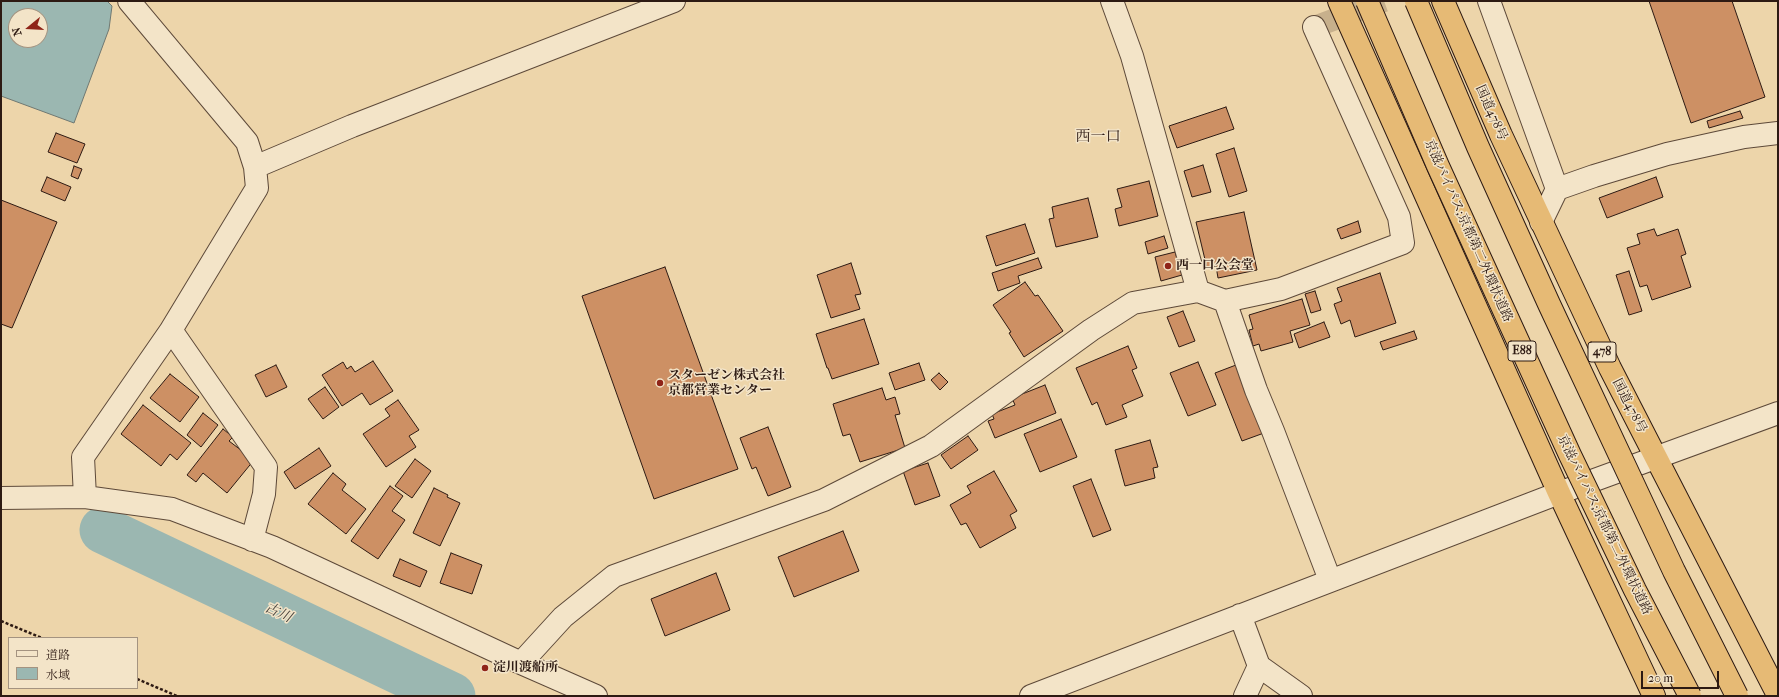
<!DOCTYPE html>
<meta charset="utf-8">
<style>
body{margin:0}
#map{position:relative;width:1779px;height:697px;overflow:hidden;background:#edd5aa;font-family:"IM FELL French Canon","Noto Serif JP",serif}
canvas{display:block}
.frame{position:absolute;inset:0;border:2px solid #2d1a13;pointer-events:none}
.legend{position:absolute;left:8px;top:637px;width:130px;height:52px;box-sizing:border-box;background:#f3e4c8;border:1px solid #a49380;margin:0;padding:5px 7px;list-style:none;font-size:12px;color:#2d1a13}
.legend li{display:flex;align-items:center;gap:8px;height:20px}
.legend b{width:20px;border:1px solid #a49380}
.north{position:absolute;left:8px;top:8px;width:40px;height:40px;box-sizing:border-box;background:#f3e4c8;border:1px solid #a49380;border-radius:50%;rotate:252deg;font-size:11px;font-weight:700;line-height:16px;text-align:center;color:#2d1a13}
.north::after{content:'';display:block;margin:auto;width:14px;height:18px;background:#8f2418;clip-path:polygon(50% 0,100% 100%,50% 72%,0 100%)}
.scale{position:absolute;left:1641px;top:671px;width:78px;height:18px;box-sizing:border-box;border:2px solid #2d1a13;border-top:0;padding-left:5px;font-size:12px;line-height:14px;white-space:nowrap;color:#2d1a13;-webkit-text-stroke:3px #f3e4c8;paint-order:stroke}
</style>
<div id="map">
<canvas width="1779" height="697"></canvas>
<div class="frame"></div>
<ul class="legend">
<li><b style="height:5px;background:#f3e4c8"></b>道路</li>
<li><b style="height:11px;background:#9bb7b1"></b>水域</li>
</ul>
<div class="north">N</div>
<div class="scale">20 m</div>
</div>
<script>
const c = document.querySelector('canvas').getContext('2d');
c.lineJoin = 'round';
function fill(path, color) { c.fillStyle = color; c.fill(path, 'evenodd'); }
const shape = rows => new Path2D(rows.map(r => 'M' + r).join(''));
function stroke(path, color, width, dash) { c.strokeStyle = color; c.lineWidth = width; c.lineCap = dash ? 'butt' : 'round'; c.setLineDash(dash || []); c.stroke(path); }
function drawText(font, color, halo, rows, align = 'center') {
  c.font = font + ' "IM FELL French Canon","Noto Serif JP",serif'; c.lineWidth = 3; c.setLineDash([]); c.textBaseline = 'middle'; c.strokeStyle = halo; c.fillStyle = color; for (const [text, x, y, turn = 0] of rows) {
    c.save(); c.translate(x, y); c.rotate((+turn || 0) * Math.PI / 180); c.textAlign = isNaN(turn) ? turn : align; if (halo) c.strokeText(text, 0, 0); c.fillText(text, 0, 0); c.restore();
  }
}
const water = shape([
 [1,1,107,1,112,6,109,29,74,123,1,96,1,1],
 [16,16,40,16,40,40,16,40,16,16]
]);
fill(water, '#9bb7b1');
stroke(water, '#6f7872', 1);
stroke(shape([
 [103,530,452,696]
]), '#9bb7b1', 47);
const building = shape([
 [1649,1,1732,1,1765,97,1691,123,1649,1],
 [1226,107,1234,129,1177,148,1169,126,1226,107],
 [1740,111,1743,118,1709,128,1707,121,1740,111],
 [56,133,85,144,77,163,48,152,56,133],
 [1234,148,1247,191,1229,197,1216,154,1234,148],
 [1203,165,1211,192,1192,197,1184,171,1203,165],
 [74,166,82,169,78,179,71,176,74,166],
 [47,177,71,187,65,201,41,191,47,177],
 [1656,177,1663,197,1607,218,1599,198,1656,177],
 [1149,181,1158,216,1119,226,1115,209,1122,207,1117,189,1149,181],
 [1088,198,1098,237,1056,247,1049,219,1054,218,1052,207,1088,198],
 [1,200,57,222,12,328,1,324,1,200],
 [1244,212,1257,270,1218,278,1216,266,1207,268,1196,222,1244,212],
 [1358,221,1361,232,1341,239,1337,229,1358,221],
 [1025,224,1035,253,996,266,986,236,1025,224],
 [1654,229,1657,236,1678,229,1686,254,1681,256,1691,287,1652,300,1647,285,1640,287,1627,248,1640,244,1637,234,1654,229],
 [1164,236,1168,248,1148,254,1145,242,1164,236],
 [1175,252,1182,275,1161,281,1155,257,1175,252],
 [1038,258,1042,268,1018,276,1020,283,998,291,992,273,1038,258],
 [851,263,861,294,855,295,860,309,831,318,817,275,851,263],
 [665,267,738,469,654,499,582,296,665,267],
 [1629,271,1642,311,1629,315,1616,275,1629,271],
 [1380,273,1396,323,1355,337,1350,320,1341,324,1334,304,1342,301,1337,288,1380,273],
 [1025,282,1035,296,1038,295,1063,331,1024,357,1009,333,1011,332,993,305,1025,282],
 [1315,291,1321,310,1311,313,1305,294,1315,291],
 [1302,299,1310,325,1290,331,1293,342,1261,351,1259,344,1253,346,1249,330,1253,329,1249,315,1302,299],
 [1183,311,1195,341,1179,347,1167,317,1183,311],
 [864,319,879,364,832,379,828,368,827,368,816,334,864,319],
 [1324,322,1330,337,1299,348,1294,334,1324,322],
 [1414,331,1417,339,1383,350,1380,342,1414,331],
 [1128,346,1137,368,1132,370,1143,396,1122,405,1127,417,1106,425,1097,402,1092,405,1076,368,1128,346],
 [373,361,393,391,370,405,362,393,342,406,322,375,343,362,347,369,351,366,355,372,373,361],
 [1198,362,1216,405,1188,416,1170,373,1198,362],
 [919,363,925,380,895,390,889,373,919,363],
 [276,365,287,387,266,397,255,375,276,365],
 [1236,365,1264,433,1242,441,1215,373,1236,365],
 [939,373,948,382,940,390,931,380,939,373],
 [170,374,199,397,180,422,150,398,170,374],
 [1045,385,1056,413,995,438,988,421,994,419,992,414,1015,405,1012,398,1045,385],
 [325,387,339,407,323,419,308,399,325,387],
 [882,388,886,400,895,397,900,414,895,415,905,448,860,462,850,434,843,436,833,404,882,388],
 [398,400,419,430,409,436,416,447,386,467,363,434,390,416,385,409,398,400],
 [143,405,191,443,177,460,170,454,161,466,121,434,143,405],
 [203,413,218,425,201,447,187,435,203,413],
 [1061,419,1077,457,1040,472,1024,434,1061,419],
 [768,427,791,487,768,496,756,467,752,469,740,438,768,427],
 [223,429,233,437,229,441,254,460,227,493,203,473,196,482,187,475,223,429],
 [968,436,978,450,951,469,941,455,968,436],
 [1150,440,1158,467,1153,468,1155,478,1125,486,1115,450,1150,440],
 [319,448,331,466,295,489,284,472,319,448],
 [415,459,431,471,412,498,395,486,415,459],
 [928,463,940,496,915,505,903,471,928,463],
 [994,471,1017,511,1010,515,1016,528,980,548,966,523,961,525,950,505,971,493,967,486,994,471],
 [333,473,346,484,342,490,366,509,346,534,308,504,333,473],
 [1091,479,1111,530,1093,537,1073,486,1091,479],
 [390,486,403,496,392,511,405,520,378,559,351,541,390,486],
 [434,488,448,495,447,497,460,503,440,546,413,533,434,488],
 [843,531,859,571,794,597,778,557,843,531],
 [451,553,482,565,472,594,440,583,451,553],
 [400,559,427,571,420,587,393,576,400,559],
 [716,573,730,610,665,636,651,599,716,573]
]);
fill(building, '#cd9064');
stroke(building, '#2d1a13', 1);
stroke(shape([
 [1314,27,1384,1]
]), '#c7b08c', 22, [22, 11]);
const minor = shape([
 [129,1,247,142,255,167,257,188,171,330,266,467,264,494,252,540],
 [1112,1,1132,56,1198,291],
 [1489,1,1557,189],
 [255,167,352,126,674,1],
 [1541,222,1557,189,1594,176,1667,154,1744,137,1778,133],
 [1225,301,1281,289,1403,243,1399,217,1314,27],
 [85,497,83,457,171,330],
 [1,498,85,497,172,509,272,547,521,663,596,696],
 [1240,615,1259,666],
 [521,663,563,617,614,576,824,500,931,446,1091,330,1133,303,1198,291,1225,301,1256,390,1273,431,1330,580],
 [1031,696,1559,493,1778,413],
 [1245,696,1259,666,1301,696]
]);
const highway = shape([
 [1339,1,1559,493,1654,696],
 [1443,1,1501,135,1610,368,1778,695]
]);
stroke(minor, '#5d4939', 24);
stroke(highway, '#2d1a13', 24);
stroke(shape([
 [1,621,42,638],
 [137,679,177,696]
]), '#2d1a13', 2.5, [3, 2]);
stroke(minor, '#f3e4c8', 22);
stroke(highway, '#e6ba75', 22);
const highwayBridge = shape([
 [1367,1,1438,166,1570,455,1635,590,1690,696],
 [1416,1,1478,147,1549,304,1674,571,1737,696]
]);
stroke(highwayBridge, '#2d1a13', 24, []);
stroke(highwayBridge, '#e6ba75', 22);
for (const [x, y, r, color] of [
 [1168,266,4,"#8f2418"],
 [660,383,4,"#8f2418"],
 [485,668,4,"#8f2418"]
]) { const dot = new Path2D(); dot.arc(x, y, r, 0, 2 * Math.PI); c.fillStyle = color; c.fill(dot); stroke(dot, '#f3e4c8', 1.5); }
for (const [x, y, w] of [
 [1522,351,28],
 [1602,352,28]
]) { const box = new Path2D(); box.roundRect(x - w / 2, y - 10, w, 20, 3); c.fillStyle = '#f3e4c8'; c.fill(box); stroke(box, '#2d1a13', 1); }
drawText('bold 12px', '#2d1a13', null, [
 ["E88",1522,351],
 ["478",1602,352]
]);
drawText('13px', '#2d1a13', '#f3e4c8', [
 ["国道478号",1491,113,66],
 ["京滋バイパス;京都第二外環状道路",1468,231,66],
 ["国道478号",1629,406,63],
 ["京滋バイパス;京都第二外環状道路",1604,525,64]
]);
drawText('bold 13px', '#2d1a13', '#f3e4c8', [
 ["西一口公会堂",1176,266],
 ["スターゼン株式会社",668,376],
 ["京都営業センター",668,391],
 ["淀川渡船所",493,668]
], 'left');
drawText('italic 14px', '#4e4942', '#f3e4c8', [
 ["古川",278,613,25]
]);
drawText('15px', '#2d1a13', '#f3e4c8', [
 ["西一口",1098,137]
]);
</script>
